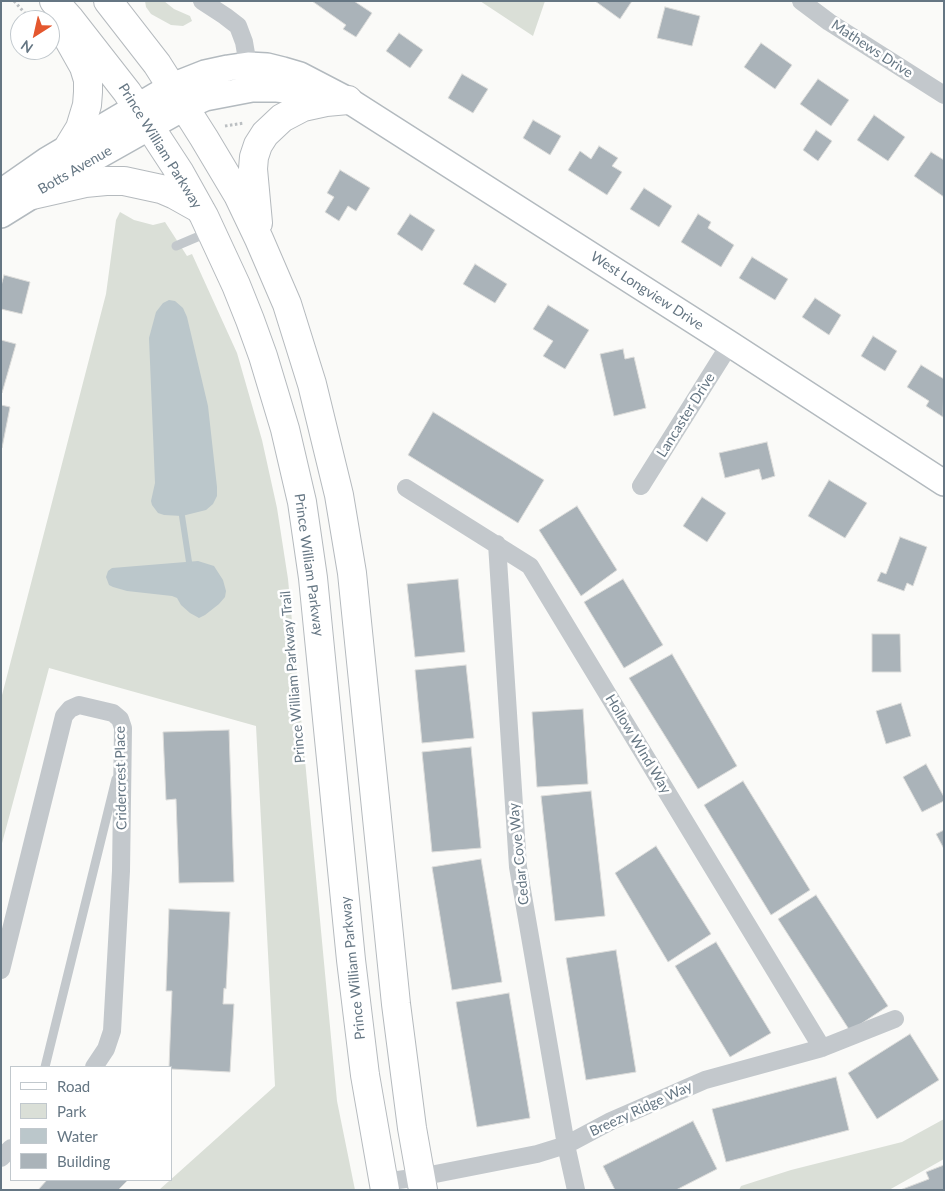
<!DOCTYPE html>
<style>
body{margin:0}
#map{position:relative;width:945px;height:1191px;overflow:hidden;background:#fafaf8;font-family:Lato,sans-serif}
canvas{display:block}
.frame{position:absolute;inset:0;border:2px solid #657683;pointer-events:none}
.legend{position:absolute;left:10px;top:1066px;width:162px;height:115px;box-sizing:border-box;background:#fff;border:1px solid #c1c8cd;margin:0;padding:6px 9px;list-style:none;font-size:15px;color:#657683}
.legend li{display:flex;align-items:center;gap:10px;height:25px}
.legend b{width:25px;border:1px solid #c1c8cd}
.north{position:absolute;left:10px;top:10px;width:50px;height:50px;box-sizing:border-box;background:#fff;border:1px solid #c1c8cd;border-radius:50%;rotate:215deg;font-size:14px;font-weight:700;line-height:20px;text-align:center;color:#657683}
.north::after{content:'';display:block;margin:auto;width:18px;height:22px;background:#e4572e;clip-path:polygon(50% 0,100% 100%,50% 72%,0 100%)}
</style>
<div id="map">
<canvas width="945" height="1191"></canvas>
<div class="frame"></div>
<ul class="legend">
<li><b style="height:6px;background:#fff"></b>Road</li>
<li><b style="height:14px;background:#dadfd7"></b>Park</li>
<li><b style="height:14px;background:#bbc7cb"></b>Water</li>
<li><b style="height:14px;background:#aab3b9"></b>Building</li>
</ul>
<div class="north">N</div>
</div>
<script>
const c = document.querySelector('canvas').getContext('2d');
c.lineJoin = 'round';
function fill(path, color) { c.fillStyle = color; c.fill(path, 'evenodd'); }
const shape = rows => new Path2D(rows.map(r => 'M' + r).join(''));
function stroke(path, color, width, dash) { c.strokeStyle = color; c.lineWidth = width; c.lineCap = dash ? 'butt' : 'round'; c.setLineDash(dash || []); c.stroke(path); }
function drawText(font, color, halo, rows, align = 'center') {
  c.font = font + ' Lato,sans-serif'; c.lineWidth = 5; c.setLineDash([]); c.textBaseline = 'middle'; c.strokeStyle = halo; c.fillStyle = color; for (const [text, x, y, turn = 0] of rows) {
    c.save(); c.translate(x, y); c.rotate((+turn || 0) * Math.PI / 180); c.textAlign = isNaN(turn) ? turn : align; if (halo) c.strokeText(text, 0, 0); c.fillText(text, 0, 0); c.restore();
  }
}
fill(shape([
 [145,1,164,1,174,9,190,16,192,21,183,26,171,25,151,14,146,7],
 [480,1,545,1,533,36],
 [120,212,134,220,153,225,165,222,187,256,192,254,237,353,262,440,277,508,288,579,337,1101,355,1190,159,1190,275,1086,256,726,49,668,1,847,1,699,106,294,116,220],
 [944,1119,944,1159,889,1190,739,1190,741,1186,791,1170,902,1142]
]), '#dadfd7');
fill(shape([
 [169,300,175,301,183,308,187,317,208,406,217,487,217,496,213,504,206,510,182,516,164,515,158,513,152,505,151,501,155,483,149,338,156,312,163,303],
 [198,561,214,566,223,580,226,591,225,597,219,604,205,615,199,618,190,613,181,605,177,598,172,596,127,591,113,587,109,585,106,577,108,571,112,568]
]), '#bbc7cb');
stroke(shape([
 [182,516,189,562]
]), '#bbc7cb', 6);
const building = shape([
 [312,1,354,1,372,13,356,37,343,29,346,25,312,1],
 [595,1,632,1,620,19,595,1],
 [665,7,700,16,692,46,657,38,665,7],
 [399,33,423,50,410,68,386,51,399,33],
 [761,43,792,65,775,89,744,67,761,43],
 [462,74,488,89,473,113,448,98,462,74],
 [818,79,849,100,831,126,800,104,818,79],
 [874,115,905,137,888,161,857,140,874,115],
 [533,120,561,136,550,155,523,138,533,120],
 [816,130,832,141,818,161,803,150,816,130],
 [599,146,618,158,612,166,622,172,607,195,568,170,580,151,591,159,599,146],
 [931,152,944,160,944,197,914,176,931,152],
 [340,170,370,188,356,211,348,206,339,221,325,212,334,197,327,193,340,170],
 [644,188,672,206,659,227,630,209,644,188],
 [410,214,435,230,422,251,397,234,410,214],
 [698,214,711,222,708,228,734,245,721,267,681,242,698,214],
 [752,257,788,279,775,300,739,278,752,257],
 [475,264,507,284,495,303,463,284,475,264],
 [4,275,30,282,22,314,1,309,1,286,4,275],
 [815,298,841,315,829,335,802,317,815,298],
 [548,305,589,330,565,369,543,356,553,341,533,329,548,305],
 [873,336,897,351,885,371,861,356,873,336],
 [1,340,16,344,2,393,1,392,1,340],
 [623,349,625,359,634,357,646,408,614,416,600,354,623,349],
 [921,365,944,379,943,417,926,406,929,401,907,387,921,365],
 [1,405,10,407,2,448,1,448,1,405],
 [433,412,544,480,518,523,408,455,433,412],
 [767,442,775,476,762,480,759,469,725,478,719,453,767,442],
 [829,480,867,503,845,538,808,516,829,480],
 [702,497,726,513,707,542,683,526,702,497],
 [577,506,617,570,581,596,539,530,577,506],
 [900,537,927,547,913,586,907,583,904,591,877,581,881,572,886,574,900,537],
 [458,579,465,652,415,657,407,584,458,579],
 [623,579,663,645,624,668,584,602,623,579],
 [872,634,900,634,901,672,872,672,872,634],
 [672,654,737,766,698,789,629,678,672,654],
 [466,665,474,738,422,743,415,670,466,665],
 [901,703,911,736,886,744,876,711,901,703],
 [583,709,588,784,537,787,532,712,583,709],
 [229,730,234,882,179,883,176,799,166,800,163,732,229,730],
 [471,747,481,848,432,852,422,752,471,747],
 [926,764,944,797,944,801,922,812,903,777,926,764],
 [743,781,810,890,771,915,704,805,743,781],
 [591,791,605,916,555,921,541,796,591,791],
 [944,830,944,849,936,834,944,830],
 [656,846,711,934,668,962,615,873,656,846],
 [481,859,502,982,452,990,432,867,481,859],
 [816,895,888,1006,850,1031,778,919,816,895],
 [169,909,230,912,226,989,224,988,223,1004,234,1004,230,1072,171,1069,171,1067,169,1067,172,991,166,991,169,909],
 [716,942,771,1033,730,1057,675,966,716,942],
 [616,950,636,1072,586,1080,566,958,616,950],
 [509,993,530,1118,477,1127,456,1002,509,993],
 [910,1034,939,1080,877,1119,848,1073,910,1034],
 [836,1077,849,1130,726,1162,712,1109,836,1077],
 [693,1121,717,1169,676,1190,615,1190,603,1166,693,1121],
 [944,1165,944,1190,900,1190,929,1179,926,1172,944,1165],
 [47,1180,128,1180,118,1190,38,1190,47,1180]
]);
fill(building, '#aab3b9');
stroke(building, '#dcdcda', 1);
const secondary = shape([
 [1,192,47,160,172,86,205,73,228,68,248,65,267,66,283,70,300,75,348,100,730,344,944,483],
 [1,215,75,169,185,107,205,98,252,89,277,89,321,94]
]);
const primary = shape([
 [54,1,70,19,127,92,180,173,204,216,236,285,250,320,263,356,285,429,302,502,313,578,351,960,365,1075,385,1190],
 [108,1,157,64,204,138,238,195,259,239,287,304,312,384,339,495,352,573,396,1004,412,1128,423,1190],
 [66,35,84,67,88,80,88,92,87,105,80,128,69,146],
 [32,195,85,183,106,181,124,181,161,189,175,195,200,209],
 [258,223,253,169,254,157,258,145,265,134,282,118,303,107,326,102,348,100]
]);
stroke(secondary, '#b3babf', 28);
stroke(primary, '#b5babe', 30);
stroke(shape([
 [14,1,31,20],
 [225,126,244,123]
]), '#bbbfc2', 3, [2.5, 2.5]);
stroke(shape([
 [176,246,209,232],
 [45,1067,116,779]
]), '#c3c8cc', 9);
stroke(shape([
 [202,1,225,16,238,26,244,42,248,65],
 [801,1,829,22,944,95],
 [641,486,730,344],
 [406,488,530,566,822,1048],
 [497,544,518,867,566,1145,576,1190],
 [1,970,64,716,70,709,79,705,113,713,120,719,123,728,121,871,112,1031,106,1049,94,1067],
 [1,1158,11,1148],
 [383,1182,420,1177,537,1154,566,1145,611,1121,705,1080,822,1048,895,1019]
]), '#c3c8cc', 18);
stroke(secondary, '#fff', 25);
stroke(primary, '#fff', 28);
drawText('14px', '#657683', '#fff', [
 ["Mathews Drive",872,49,33],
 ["Prince William Parkway",160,146,58],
 ["Botts Avenue",75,170,-30],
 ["West Longview Drive",647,291,33],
 ["Lancaster Drive",686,415,-58],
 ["Prince William Parkway",309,565,82],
 ["Prince William Parkway Trail",293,677,-95],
 ["Hollow WInd Way",638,744,59],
 ["Cridercrest Place",121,778,-91],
 ["Cedar Cove Way",519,854,-96],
 ["Prince William Parkway",353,968,-96],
 ["Breezy Ridge Way",641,1109,-25]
]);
</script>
